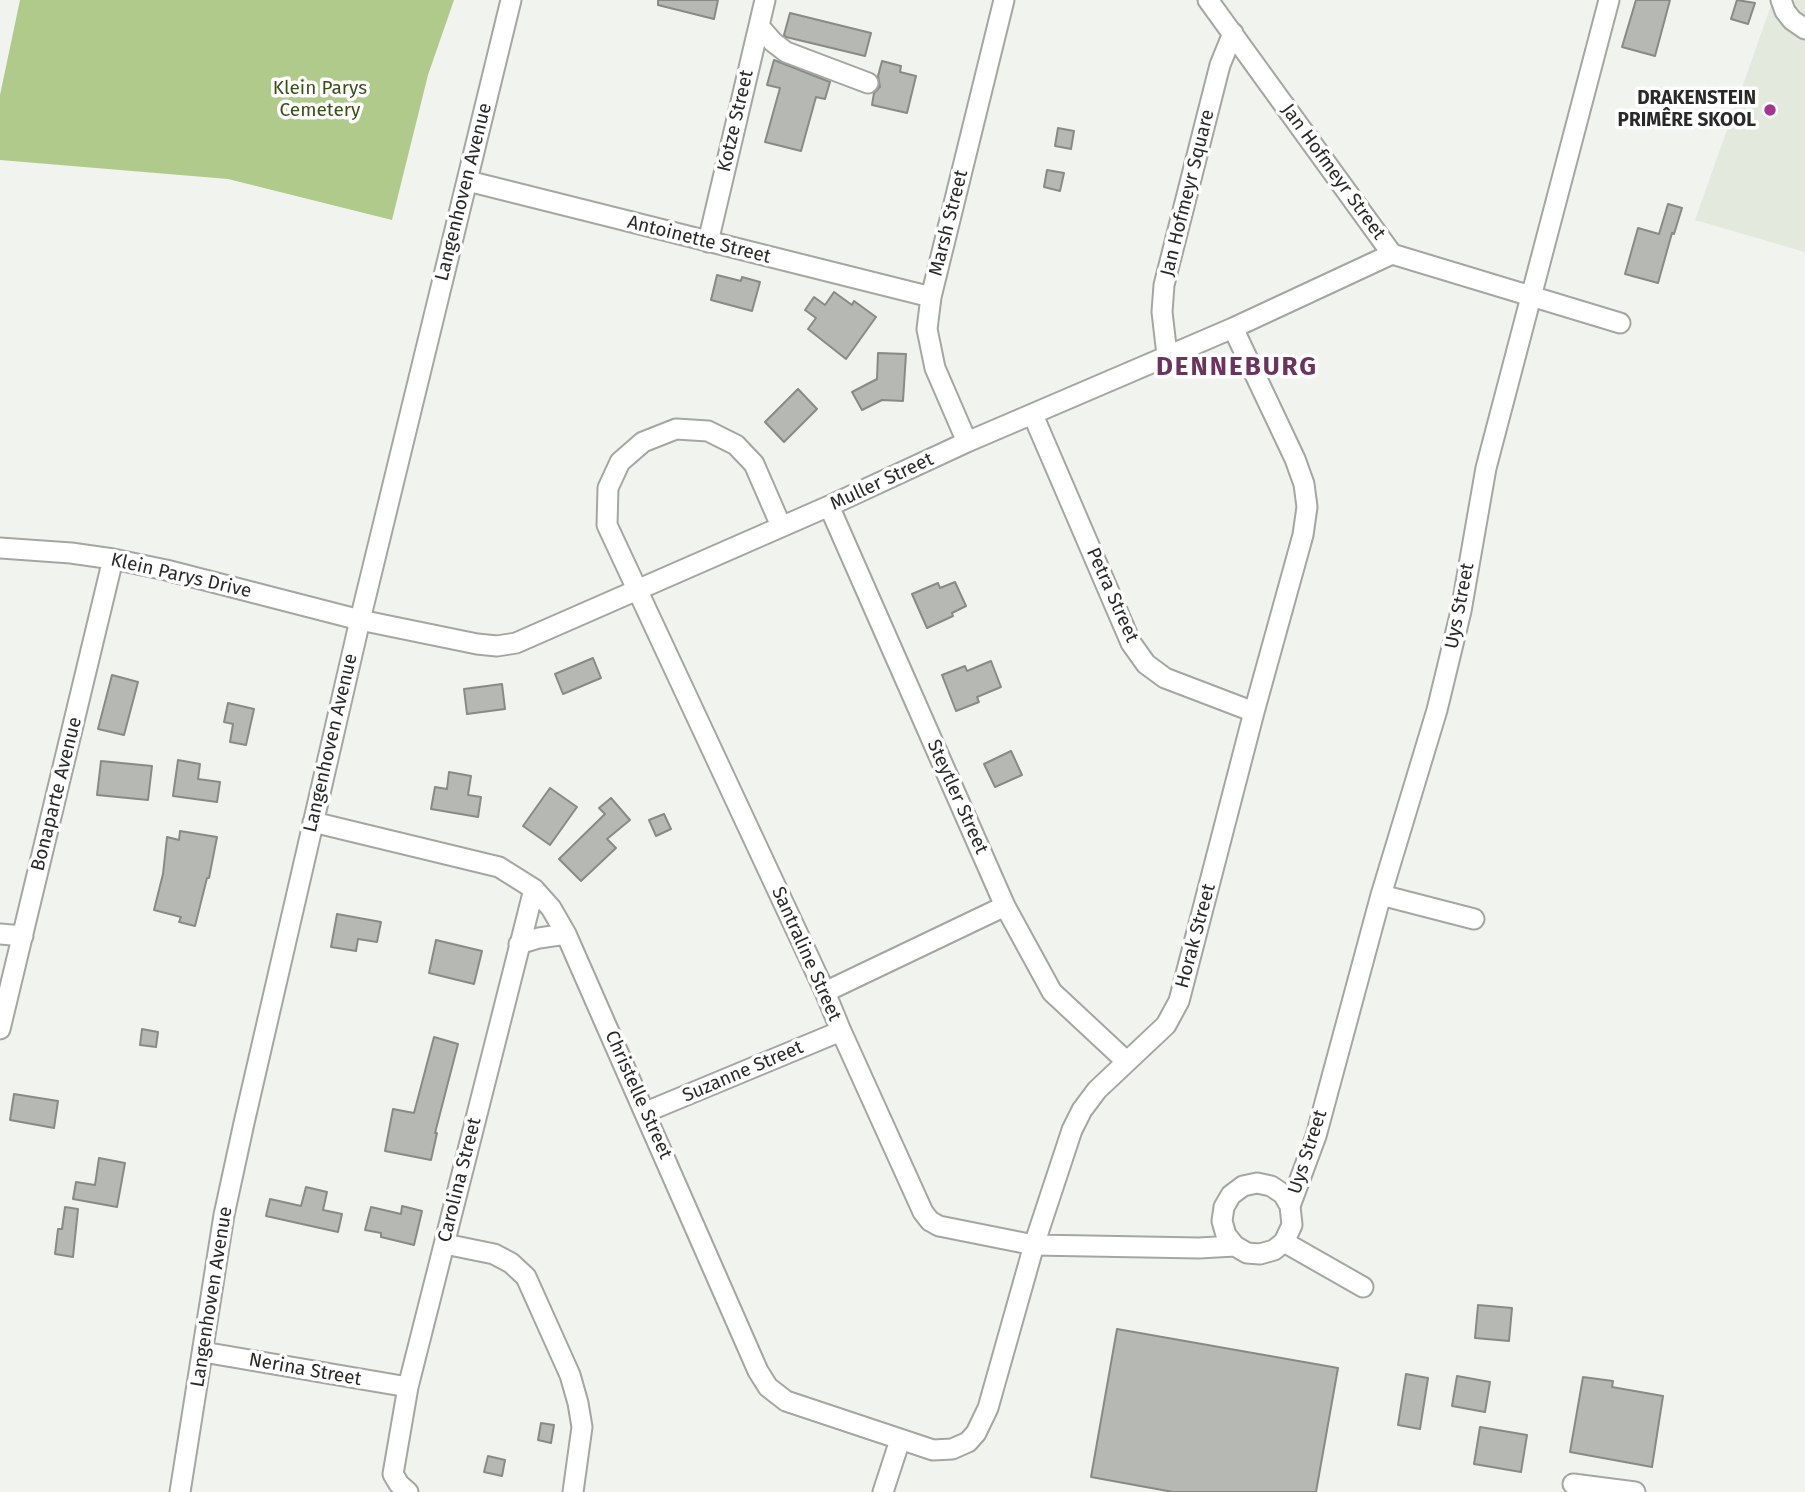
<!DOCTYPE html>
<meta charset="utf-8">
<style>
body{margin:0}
canvas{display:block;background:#f1f3ee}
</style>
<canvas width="1805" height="1492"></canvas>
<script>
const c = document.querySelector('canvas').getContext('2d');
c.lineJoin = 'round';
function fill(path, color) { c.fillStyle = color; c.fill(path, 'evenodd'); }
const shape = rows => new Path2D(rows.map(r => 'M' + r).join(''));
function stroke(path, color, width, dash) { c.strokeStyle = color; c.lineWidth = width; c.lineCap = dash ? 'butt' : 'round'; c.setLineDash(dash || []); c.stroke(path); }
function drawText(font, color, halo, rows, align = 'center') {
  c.font = font + ' "Fira Sans",sans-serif'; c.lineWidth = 7; c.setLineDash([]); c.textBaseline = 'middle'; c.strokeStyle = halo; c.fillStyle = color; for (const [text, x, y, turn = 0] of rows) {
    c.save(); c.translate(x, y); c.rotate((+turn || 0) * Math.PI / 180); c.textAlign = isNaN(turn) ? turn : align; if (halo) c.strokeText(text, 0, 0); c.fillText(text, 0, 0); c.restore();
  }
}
fill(shape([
 [1773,0,1805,0,1805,252,1695,220]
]), '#e4e9dd');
fill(shape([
 [20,0,454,0,428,75,392,220,228,179,0,160,0,95]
]), '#b0ca8c');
const building = shape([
 [658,0,718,0,714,19,658,5,658,0],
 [1636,0,1670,0,1655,56,1622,47,1636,0],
 [1737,0,1755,3,1748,24,1731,19,1737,0],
 [790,13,871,33,865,56,786,37,784,35,790,13],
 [774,60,830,82,825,99,816,97,801,151,765,142,780,88,767,85,774,60],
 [882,61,901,66,900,72,916,76,907,113,872,105,874,93,880,87,878,76,882,61],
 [1058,128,1074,131,1071,149,1055,146,1058,128],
 [1047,170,1064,173,1060,191,1044,187,1047,170],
 [1668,204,1682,208,1674,234,1672,233,1658,283,1625,274,1638,228,1659,234,1668,204],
 [717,275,741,281,742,277,760,282,752,311,711,300,717,275],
 [834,292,852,305,854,301,876,317,846,359,808,329,816,318,805,310,814,297,825,305,834,292],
 [878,353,906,354,903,401,882,400,862,410,852,392,877,379,878,353],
 [798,389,817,409,784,442,765,422,798,389],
 [955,582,966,606,952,613,953,616,927,628,912,594,938,583,940,588,955,582],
 [593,658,601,678,563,694,555,674,593,658],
 [991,661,1001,687,977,697,979,702,956,711,942,675,965,666,967,671,991,661],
 [112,675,138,682,124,735,98,729,112,675],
 [502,684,505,709,467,714,464,689,502,684],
 [228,703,254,709,246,745,230,742,233,724,224,722,228,703],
 [1011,751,1022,775,995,787,984,764,1011,751],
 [178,760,200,764,198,779,220,782,217,802,173,796,178,760],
 [101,761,152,766,148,800,97,795,101,761],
 [449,772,471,776,468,795,481,797,478,817,431,809,435,787,447,789,449,772],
 [550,788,577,807,550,845,523,826,550,788],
 [611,798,630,820,607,839,616,848,581,881,559,859,605,814,599,808,611,798],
 [664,814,671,829,656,836,649,820,664,814],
 [180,831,217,837,209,878,207,878,195,926,179,922,181,917,154,910,163,874,167,837,179,840,180,831],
 [337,914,381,922,377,942,358,939,356,951,331,947,337,914],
 [436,940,482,951,474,984,429,973,436,940],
 [142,1029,158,1032,156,1047,140,1045,142,1029],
 [434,1037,458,1044,435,1133,437,1133,431,1160,385,1151,393,1109,414,1113,434,1037],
 [14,1094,58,1101,54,1128,10,1120,14,1094],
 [99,1158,125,1163,117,1207,73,1199,76,1182,95,1185,99,1158],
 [306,1187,327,1192,323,1210,342,1214,338,1232,266,1216,270,1199,301,1206,306,1187],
 [402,1206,422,1211,414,1245,381,1237,381,1233,365,1230,371,1207,401,1214,402,1206],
 [65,1207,78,1209,73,1257,55,1254,58,1229,62,1229,65,1207],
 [1478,1305,1512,1308,1509,1341,1475,1338,1478,1305],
 [1117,1329,1338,1368,1316,1492,1173,1492,1091,1477,1117,1329],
 [1406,1374,1428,1378,1420,1429,1398,1425,1406,1374],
 [1457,1376,1490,1382,1485,1412,1452,1406,1457,1376],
 [1583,1377,1613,1381,1612,1387,1663,1396,1652,1467,1570,1452,1583,1377],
 [541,1423,554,1425,551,1443,538,1440,541,1423],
 [1480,1427,1527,1435,1521,1472,1474,1464,1480,1427],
 [488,1456,505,1460,502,1476,484,1472,488,1456]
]);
fill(building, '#b6b8b4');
stroke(building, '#888a86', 2);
const minor = shape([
 [1208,0,1392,254,1620,323],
 [1781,0,1785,11,1792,20,1805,29],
 [759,26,773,42,786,52,868,83],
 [468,181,931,297],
 [708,242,765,0],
 [1167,355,1162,312,1164,285,1220,65,1233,33],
 [1033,415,1131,643,1146,664,1165,678,1254,712],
 [967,442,935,368,927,329,931,297,1004,0],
 [829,506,1005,906,1052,992,1126,1061],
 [781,526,754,464,736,445,708,431,676,429,643,442,620,462,608,488,607,525,825,992,841,1031,923,1212,930,1221,939,1226,1034,1245,1199,1248,1235,1246],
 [0,548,71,553,113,559,166,570,360,620,477,644,497,646,516,643,829,506,967,442,1233,328,1392,254],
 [313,822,499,867,534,889,551,908,566,934,758,1371,768,1387,786,1401,933,1450,952,1449,968,1442,976,1433,988,1408,1034,1245,1072,1130,1082,1110,1097,1090,1166,1025,1179,1001,1254,712,1303,535,1307,507,1304,484,1295,459,1233,328],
 [1381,895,1474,919],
 [0,934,23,936],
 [519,944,539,938,566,934],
 [825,992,1005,906],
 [0,1029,113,559],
 [646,1112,841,1031],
 [1290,1206,1283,1194,1271,1186,1257,1183,1243,1186,1231,1195,1224,1207,1222,1221,1226,1235,1235,1246,1247,1253,1260,1254,1274,1250,1284,1242,1292,1225,1290,1206,1316,1136,1381,895,1437,710,1461,611,1486,468,1609,0],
 [1284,1242,1363,1287],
 [445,1244,494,1254,511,1263,526,1277,570,1375,578,1403,582,1427,573,1492],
 [203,1352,408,1387],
 [1573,1484,1635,1492],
 [180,1492,224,1215,244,1123,360,620,511,0],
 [408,1492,399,1484,393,1474,408,1387,534,889],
 [883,1492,900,1440]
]);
stroke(minor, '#a4a6a2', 23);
stroke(minor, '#fff', 19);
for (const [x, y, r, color] of [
 [1770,110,7,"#a73590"]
]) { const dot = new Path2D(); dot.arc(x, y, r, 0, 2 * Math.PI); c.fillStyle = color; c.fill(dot); stroke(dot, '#fff', 2.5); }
drawText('19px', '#3a4e17', '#fff', [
 ["Klein Parys",320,89],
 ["Cemetery",320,111]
]);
drawText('bold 19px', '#292a28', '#fff', [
 ["DRAKENSTEIN",1756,99],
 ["PRIMÊRE SKOOL",1756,121]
], 'right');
drawText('19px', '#292a28', '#fff', [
 ["Kotze Street",736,121,-77],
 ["Jan Hofmeyr Street",1333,172,54],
 ["Langenhoven Avenue",464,192,-76],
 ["Jan Hofmeyr Square",1188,193,-76],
 ["Marsh Street",949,223,-76],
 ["Antoinette Street",699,240,14],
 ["Muller Street",882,482,-25],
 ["Klein Parys Drive",181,576,13],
 ["Petra Street",1112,595,66],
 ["Uys Street",1460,606,-79],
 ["Langenhoven Avenue",331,743,-77],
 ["Bonaparte Avenue",57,794,-76],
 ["Steytler Street",957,797,66],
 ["Horak Street",1196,936,-75],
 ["Santraline Street",806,954,66],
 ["Suzanne Street",743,1072,-23],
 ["Christelle Street",638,1095,66],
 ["Uys Street",1308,1152,-72],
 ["Carolina Street",460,1180,-76],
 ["Langenhoven Avenue",212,1297,-81],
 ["Nerina Street",305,1370,10]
]);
c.letterSpacing = '2px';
drawText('bold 26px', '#6c335e', '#fff', [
 ["DENNEBURG",1237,368]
]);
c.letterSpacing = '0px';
</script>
